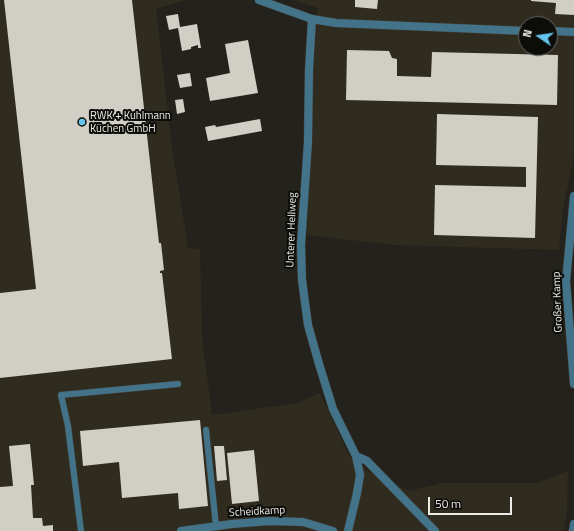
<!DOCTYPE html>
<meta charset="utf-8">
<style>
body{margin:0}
#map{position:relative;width:574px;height:531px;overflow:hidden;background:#24221c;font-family:"Titillium Web",sans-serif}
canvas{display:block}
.north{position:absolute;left:518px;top:16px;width:40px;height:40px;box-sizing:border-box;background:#0c0c09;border:1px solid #666561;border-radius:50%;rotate:283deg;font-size:11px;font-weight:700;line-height:16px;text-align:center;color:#ecebe6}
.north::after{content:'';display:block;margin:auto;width:14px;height:18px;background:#65c5ee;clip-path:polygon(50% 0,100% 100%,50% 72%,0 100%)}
.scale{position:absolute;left:428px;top:497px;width:84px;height:18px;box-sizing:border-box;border:2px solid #ecebe6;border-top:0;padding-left:5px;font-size:12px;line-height:14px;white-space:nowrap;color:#ecebe6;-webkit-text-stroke:3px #0c0c09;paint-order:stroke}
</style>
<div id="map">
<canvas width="574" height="531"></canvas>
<div class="north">N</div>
<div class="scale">50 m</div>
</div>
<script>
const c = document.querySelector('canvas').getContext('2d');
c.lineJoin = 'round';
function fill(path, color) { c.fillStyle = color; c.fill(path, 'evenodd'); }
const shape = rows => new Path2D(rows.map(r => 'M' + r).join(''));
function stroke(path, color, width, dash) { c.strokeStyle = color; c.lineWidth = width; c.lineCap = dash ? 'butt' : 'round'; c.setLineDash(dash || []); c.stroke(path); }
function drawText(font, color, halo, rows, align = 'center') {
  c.font = font + ' "Titillium Web",sans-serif'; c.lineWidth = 4; c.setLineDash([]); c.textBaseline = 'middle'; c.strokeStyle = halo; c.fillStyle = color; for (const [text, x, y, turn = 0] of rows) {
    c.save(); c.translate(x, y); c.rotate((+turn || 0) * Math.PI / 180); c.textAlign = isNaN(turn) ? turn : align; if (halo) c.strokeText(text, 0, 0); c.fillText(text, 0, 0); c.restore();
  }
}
fill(shape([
 [0,0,186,0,156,9,172,147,188,248,200,249,202,337,212,415,297,403,320,393,348,454,368,471,409,491,442,483,536,483,568,471,567,510,564,531,0,531],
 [293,0,574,0,574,157,563,208,559,250,394,245,307,235,313,70,318,8],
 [526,24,550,24,550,48,526,48]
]), '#2f2b1f');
fill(shape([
 [4,0,132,0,159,243,161,243,164,270,160,271,160,273,162,273,172,359,0,378,0,293,36,289],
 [355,0,378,0,377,9,355,7],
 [531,0,574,0,574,15,555,14,556,3,531,1],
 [178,14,180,27,197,24,201,48,198,48,198,45,191,47,191,49,182,51,178,28,169,30,166,16],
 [248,40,258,93,210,101,206,78,230,73,225,44],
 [347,50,389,51,392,58,397,59,397,76,431,77,432,52,558,55,557,105,346,100],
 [190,73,192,86,180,88,177,75],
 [183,99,185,112,177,114,175,100],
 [437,114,538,117,535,238,434,235,435,185,526,187,526,167,436,165],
 [260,119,262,131,208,141,205,127,215,125,216,127],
 [200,420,208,506,179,509,178,493,122,498,119,462,83,466,80,431],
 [30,444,34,485,31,485,33,518,42,518,43,526,53,525,53,531,0,531,0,487,13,486,9,446],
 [214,446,224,446,227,480,217,481],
 [254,450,259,501,232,504,227,453]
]), '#d0cec5');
const service = shape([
 [206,430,216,526],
 [81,531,68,426,61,395,178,384]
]);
const minor = shape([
 [259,0,312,19,336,23,526,31],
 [312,19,309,70,308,142,301,245,302,280,308,325,319,364,333,409,356,456,360,475,357,493,348,531],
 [550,31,574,32],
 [574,196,566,281,574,384],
 [356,456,367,461,435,531],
 [181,531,232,524,269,521,303,522,333,531],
 [573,531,574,524]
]);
stroke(service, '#403e38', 7);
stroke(minor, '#403e38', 9);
stroke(service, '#437389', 6);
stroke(minor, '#437389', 8);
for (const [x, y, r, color] of [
 [82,122,4,"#65c5ee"]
]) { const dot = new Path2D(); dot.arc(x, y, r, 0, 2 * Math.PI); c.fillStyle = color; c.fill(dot); stroke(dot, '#0c0c09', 1.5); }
drawText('11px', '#ecebe6', '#0c0c09', [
 ["RWK + Kuhlmann",90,116],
 ["Küchen GmbH",90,129]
], 'left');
drawText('11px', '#ecebe6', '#0c0c09', [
 ["Unterer Hellweg",292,230,-88],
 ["Großer Kamp",558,302,-92],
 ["Scheidkamp",257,512,-3]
]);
</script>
